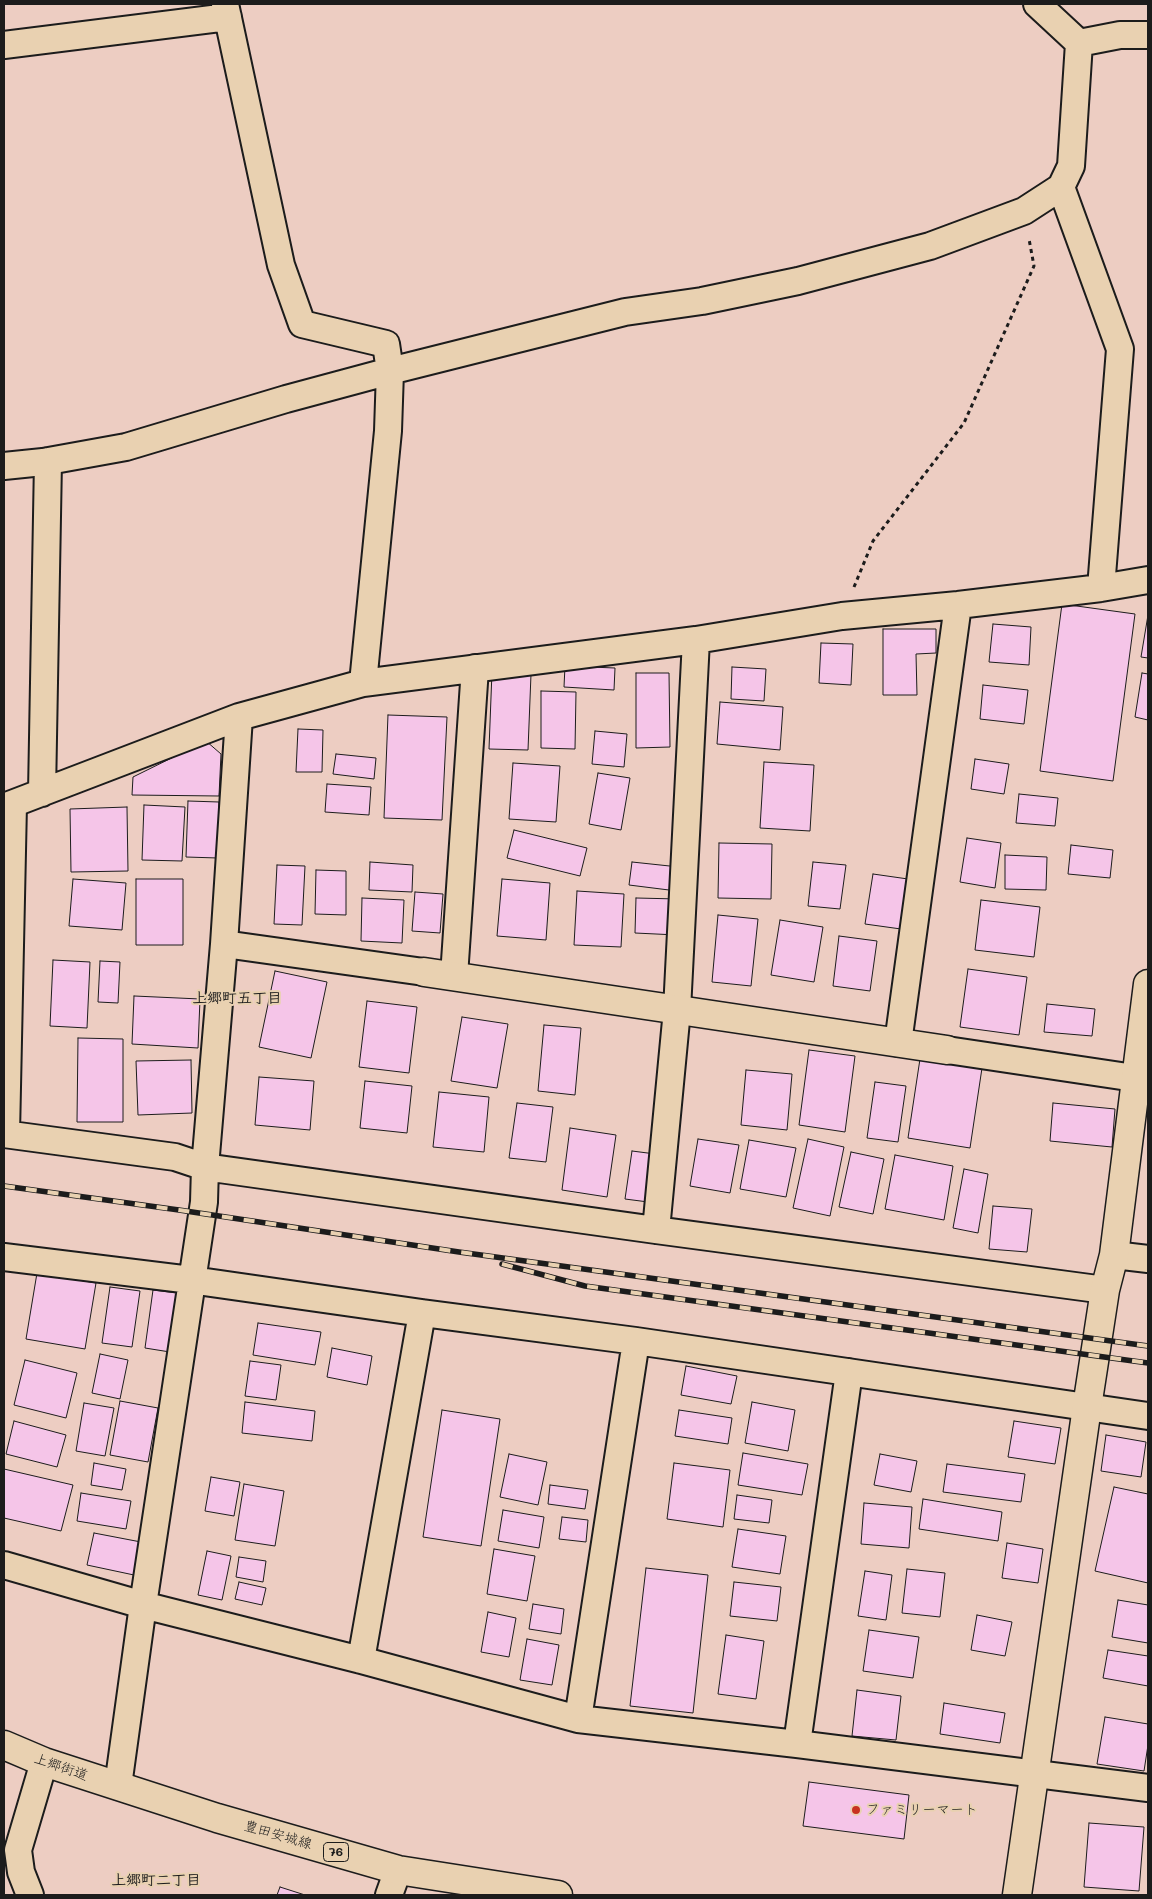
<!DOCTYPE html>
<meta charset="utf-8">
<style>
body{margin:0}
#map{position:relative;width:1152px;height:1899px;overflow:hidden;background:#edcdc2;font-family:Mali,sans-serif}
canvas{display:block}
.frame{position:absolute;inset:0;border:5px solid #1c1c1c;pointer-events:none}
</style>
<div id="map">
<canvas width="1152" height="1899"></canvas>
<div class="frame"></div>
</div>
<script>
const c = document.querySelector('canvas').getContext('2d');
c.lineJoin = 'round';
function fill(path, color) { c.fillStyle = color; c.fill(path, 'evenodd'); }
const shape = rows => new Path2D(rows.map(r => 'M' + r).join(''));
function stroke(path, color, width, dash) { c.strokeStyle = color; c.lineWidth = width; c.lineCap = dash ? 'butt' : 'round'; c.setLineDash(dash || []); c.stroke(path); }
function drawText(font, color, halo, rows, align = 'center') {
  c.font = font + ' Mali,"Klee One",sans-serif'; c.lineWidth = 4; c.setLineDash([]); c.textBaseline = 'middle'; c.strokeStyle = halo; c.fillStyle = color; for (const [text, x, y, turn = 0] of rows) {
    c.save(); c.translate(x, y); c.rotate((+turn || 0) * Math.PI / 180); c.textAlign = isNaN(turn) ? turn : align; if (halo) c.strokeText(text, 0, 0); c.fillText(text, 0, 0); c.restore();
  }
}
const building = shape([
 [1062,604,1135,614,1113,781,1040,771,1062,604],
 [1148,615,1148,658,1141,657,1148,615],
 [993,624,1031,627,1029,665,989,662,993,624],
 [883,629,936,629,936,653,916,654,917,695,883,695,883,629],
 [821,643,853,644,851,685,819,683,821,643],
 [565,666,615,668,614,690,564,687,565,666],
 [732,667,766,669,764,701,731,699,732,667],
 [492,672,531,674,528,750,489,749,492,672],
 [636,673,669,673,670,747,636,748,636,673],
 [1142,673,1148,674,1148,720,1135,717,1142,673],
 [983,685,1028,690,1024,724,980,719,983,685],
 [541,691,576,692,575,749,541,748,541,691],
 [720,702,783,707,780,750,717,744,720,702],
 [388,715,447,717,442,820,384,818,388,715],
 [298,729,323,730,322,772,296,772,298,729],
 [595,731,627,734,624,767,592,764,595,731],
 [206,741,221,754,219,796,132,795,133,777,206,741],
 [336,754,376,758,374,779,333,774,336,754],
 [975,759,1009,764,1004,794,971,789,975,759],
 [764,762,814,765,810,831,760,828,764,762],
 [513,763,560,766,556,822,509,819,513,763],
 [598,773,630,778,621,830,589,824,598,773],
 [327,784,371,787,369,815,325,812,327,784],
 [1019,794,1058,798,1055,826,1016,823,1019,794],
 [188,801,219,802,218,858,186,857,188,801],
 [144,805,185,807,182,861,142,860,144,805],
 [127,807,128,871,71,872,70,809,127,807],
 [514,830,587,848,580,876,507,858,514,830],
 [967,838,1001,843,995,888,960,882,967,838],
 [719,843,772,844,771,899,718,898,719,843],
 [1071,845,1113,850,1110,878,1068,874,1071,845],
 [1005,855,1047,857,1046,890,1005,889,1005,855],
 [370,862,413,865,412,892,369,890,370,862],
 [632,862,679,867,677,891,629,885,632,862],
 [813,862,846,865,840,909,808,906,813,862],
 [277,865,305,866,302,925,274,924,277,865],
 [316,870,346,871,346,915,315,914,316,870],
 [873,874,908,879,901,929,865,924,873,874],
 [73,879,126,883,122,930,69,926,73,879],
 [136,879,183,879,183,945,136,945,136,879],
 [502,879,550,883,546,940,497,936,502,879],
 [577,891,624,894,621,947,574,945,577,891],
 [415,892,443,894,440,933,412,931,415,892],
 [362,898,404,900,402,943,361,941,362,898],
 [636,898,678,899,677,935,635,933,636,898],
 [981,900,1040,907,1034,957,975,950,981,900],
 [718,915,758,919,751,986,712,982,718,915],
 [780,920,823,927,814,982,771,975,780,920],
 [839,936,877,941,870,991,833,986,839,936],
 [53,960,90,962,87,1028,50,1026,53,960],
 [100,961,120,962,118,1003,98,1002,100,961],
 [968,969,1027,977,1019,1035,960,1027,968,969],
 [275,971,327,982,311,1058,259,1047,275,971],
 [134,996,200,999,198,1048,132,1044,134,996],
 [367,1001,417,1007,409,1073,359,1067,367,1001],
 [1047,1004,1095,1009,1092,1036,1044,1032,1047,1004],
 [462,1017,508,1024,497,1088,451,1081,462,1017],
 [544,1025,581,1028,575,1095,538,1091,544,1025],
 [78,1038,123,1039,123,1122,77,1122,78,1038],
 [809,1050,855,1056,845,1132,799,1125,809,1050],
 [920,1059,982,1068,970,1148,908,1138,920,1059],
 [191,1060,192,1113,138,1115,136,1061,191,1060],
 [746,1070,792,1074,787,1130,741,1125,746,1070],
 [259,1077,314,1081,310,1130,255,1125,259,1077],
 [365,1081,412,1086,407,1133,360,1128,365,1081],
 [875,1082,906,1086,898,1142,867,1138,875,1082],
 [439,1092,489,1097,484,1152,433,1147,439,1092],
 [517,1103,553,1107,546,1162,509,1158,517,1103],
 [1053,1103,1115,1109,1112,1147,1050,1141,1053,1103],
 [570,1128,616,1135,607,1197,562,1190,570,1128],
 [698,1139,739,1145,730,1193,690,1186,698,1139],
 [808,1139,844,1147,830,1216,793,1208,808,1139],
 [749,1140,796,1148,786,1197,740,1189,749,1140],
 [632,1151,663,1155,656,1203,625,1199,632,1151],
 [851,1152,884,1159,873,1214,839,1207,851,1152],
 [895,1155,953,1166,944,1220,885,1209,895,1155],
 [964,1169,988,1174,978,1233,953,1228,964,1169],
 [993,1206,1032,1209,1027,1252,989,1249,993,1206],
 [37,1273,96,1283,85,1349,26,1339,37,1273],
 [110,1287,140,1291,132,1347,102,1343,110,1287],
 [153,1290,177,1293,170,1352,145,1348,153,1290],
 [258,1323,321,1332,315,1365,253,1355,258,1323],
 [332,1348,372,1356,367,1385,327,1377,332,1348],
 [100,1354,128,1360,120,1399,92,1393,100,1354],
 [25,1360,77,1373,66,1418,14,1405,25,1360],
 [250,1361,281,1365,276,1400,245,1396,250,1361],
 [686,1366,737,1376,731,1404,681,1395,686,1366],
 [120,1401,158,1408,148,1462,110,1455,120,1401],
 [245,1402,315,1411,312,1441,242,1433,245,1402],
 [752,1402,795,1410,788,1451,745,1443,752,1402],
 [84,1403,114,1408,105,1456,76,1451,84,1403],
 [442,1410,500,1419,481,1546,423,1537,442,1410],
 [679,1410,732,1418,728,1444,675,1436,679,1410],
 [14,1421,66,1435,57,1467,6,1454,14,1421],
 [1014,1421,1061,1428,1055,1464,1008,1457,1014,1421],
 [1106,1435,1146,1442,1141,1477,1101,1471,1106,1435],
 [743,1453,808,1464,802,1495,738,1485,743,1453],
 [509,1454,547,1462,538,1505,500,1497,509,1454],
 [880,1454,917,1461,911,1492,874,1485,880,1454],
 [94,1463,126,1469,122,1490,91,1485,94,1463],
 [674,1463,730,1470,723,1527,667,1519,674,1463],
 [947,1464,1025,1474,1021,1502,943,1492,947,1464],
 [4,1469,73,1485,61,1531,4,1518,4,1469],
 [211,1477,240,1482,234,1516,205,1511,211,1477],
 [244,1484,284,1491,275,1546,235,1540,244,1484],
 [550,1485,588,1490,585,1509,548,1504,550,1485],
 [1114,1487,1148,1494,1148,1583,1095,1571,1114,1487],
 [81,1493,131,1501,126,1529,77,1521,81,1493],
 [737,1495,772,1500,769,1523,734,1519,737,1495],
 [923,1499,1002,1512,998,1541,919,1529,923,1499],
 [864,1503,912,1507,909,1548,861,1544,864,1503],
 [503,1510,544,1517,539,1548,498,1541,503,1510],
 [562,1517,588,1520,586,1542,559,1539,562,1517],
 [738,1529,786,1536,780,1574,732,1567,738,1529],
 [94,1533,141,1542,134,1575,87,1565,94,1533],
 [1007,1543,1043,1549,1038,1583,1002,1578,1007,1543],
 [494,1549,535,1556,527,1601,487,1594,494,1549],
 [207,1551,231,1556,222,1600,198,1595,207,1551],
 [239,1557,266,1561,263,1582,236,1577,239,1557],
 [646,1568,708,1575,693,1713,630,1706,646,1568],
 [907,1569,945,1573,940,1617,902,1613,907,1569],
 [865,1571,892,1575,886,1620,858,1616,865,1571],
 [239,1582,266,1588,262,1605,235,1599,239,1582],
 [734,1582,781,1587,777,1621,730,1616,734,1582],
 [1118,1600,1148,1605,1148,1643,1112,1637,1118,1600],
 [533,1604,564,1609,561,1634,529,1629,533,1604],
 [488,1612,516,1618,509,1657,481,1652,488,1612],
 [977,1615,1012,1622,1005,1656,971,1650,977,1615],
 [869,1630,919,1637,913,1678,863,1671,869,1630],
 [726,1635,764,1641,756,1699,718,1694,726,1635],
 [527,1639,559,1645,552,1685,520,1680,527,1639],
 [1108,1650,1148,1656,1148,1686,1103,1678,1108,1650],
 [857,1690,901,1696,896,1740,852,1736,857,1690],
 [944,1703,1005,1713,1000,1743,940,1734,944,1703],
 [1105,1717,1148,1724,1148,1745,1144,1771,1097,1764,1105,1717],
 [809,1782,909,1795,904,1839,803,1826,809,1782],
 [1089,1823,1144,1827,1139,1891,1084,1887,1089,1823],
 [280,1887,305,1895,277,1895,280,1887]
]);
fill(building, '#f5c5e8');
stroke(building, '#1c1c1c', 1);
const minor = shape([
 [225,4,281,265,302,324,386,344,390,371,388,431,363,683],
 [1079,43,1120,35,1148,35],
 [4,45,228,17],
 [1061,187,1120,349,1101,588],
 [4,466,43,462,126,447,286,399,390,371,625,312,702,301,798,281,930,246,1024,211,1061,187,1071,166,1079,43,1037,4],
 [42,793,48,461],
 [4,807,239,717,363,683,696,640,842,616,958,605,1101,588,1148,580],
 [224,944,239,717],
 [454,976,475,668],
 [898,1043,958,605],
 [947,1050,1148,1080],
 [4,1134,175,1157,205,1167,656,1230,1105,1290],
 [6,1134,13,804],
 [656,1230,677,1010,696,640],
 [1114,1255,1148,1259],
 [4,1257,191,1280,422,1313,636,1341,1148,1416],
 [4,1565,143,1605,361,1660,578,1719,797,1744,1148,1788],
 [361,1660,422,1313],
 [578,1719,636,1341],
 [797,1744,849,1372],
 [118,1786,143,1605,204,1202,205,1167,224,944,424,972],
 [30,1895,21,1872,18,1850,44,1762],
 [389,1895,398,1870]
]);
const tertiary = shape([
 [424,972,947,1050],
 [1017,1895,1087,1407,1105,1290,1114,1255,1148,984]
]);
const primary = shape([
 [4,1745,44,1762,217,1818,398,1870,558,1895]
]);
stroke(minor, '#1c1c1c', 30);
stroke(tertiary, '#1c1c1c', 31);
stroke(primary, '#1c1c1c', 31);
stroke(shape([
 [854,587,873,541,964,423,1034,266,1029,239]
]), '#1c1c1c', 3, [4, 4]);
stroke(minor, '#e9d1b1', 26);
stroke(tertiary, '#e9d1b1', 28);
stroke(primary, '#e9d1b1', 28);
const rail = shape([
 [4,1186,179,1210,459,1252,1148,1346],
 [502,1264,585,1286,1148,1363]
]);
stroke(rail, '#1c1c1c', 5.5);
stroke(rail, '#e9d1b1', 4, [11]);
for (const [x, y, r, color] of [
 [856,1810,5,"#c8321e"]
]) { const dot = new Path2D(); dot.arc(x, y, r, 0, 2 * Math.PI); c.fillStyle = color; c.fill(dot); stroke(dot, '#e9d1b1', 2); }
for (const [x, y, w] of [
 [336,1852,25]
]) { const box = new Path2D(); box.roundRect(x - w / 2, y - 9.5, w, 19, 4); c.fillStyle = '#e9d1b1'; c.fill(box); stroke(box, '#1c1c1c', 1); }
drawText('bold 12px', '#1c1c1c', null, [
 ["76",336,1852]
]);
drawText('14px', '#1c1c1c', '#e9d1b1', [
 ["上郷街道",61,1767,19],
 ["豊田安城線",278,1835,16]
]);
drawText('14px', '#1c1c1c', '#e9d1b1', [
 ["ファミリーマート",866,1810]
], 'left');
drawText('bold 15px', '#1c1c1c', '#e9d1b1', [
 ["上郷町五丁目",237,998],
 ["上郷町二丁目",156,1880]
]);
</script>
